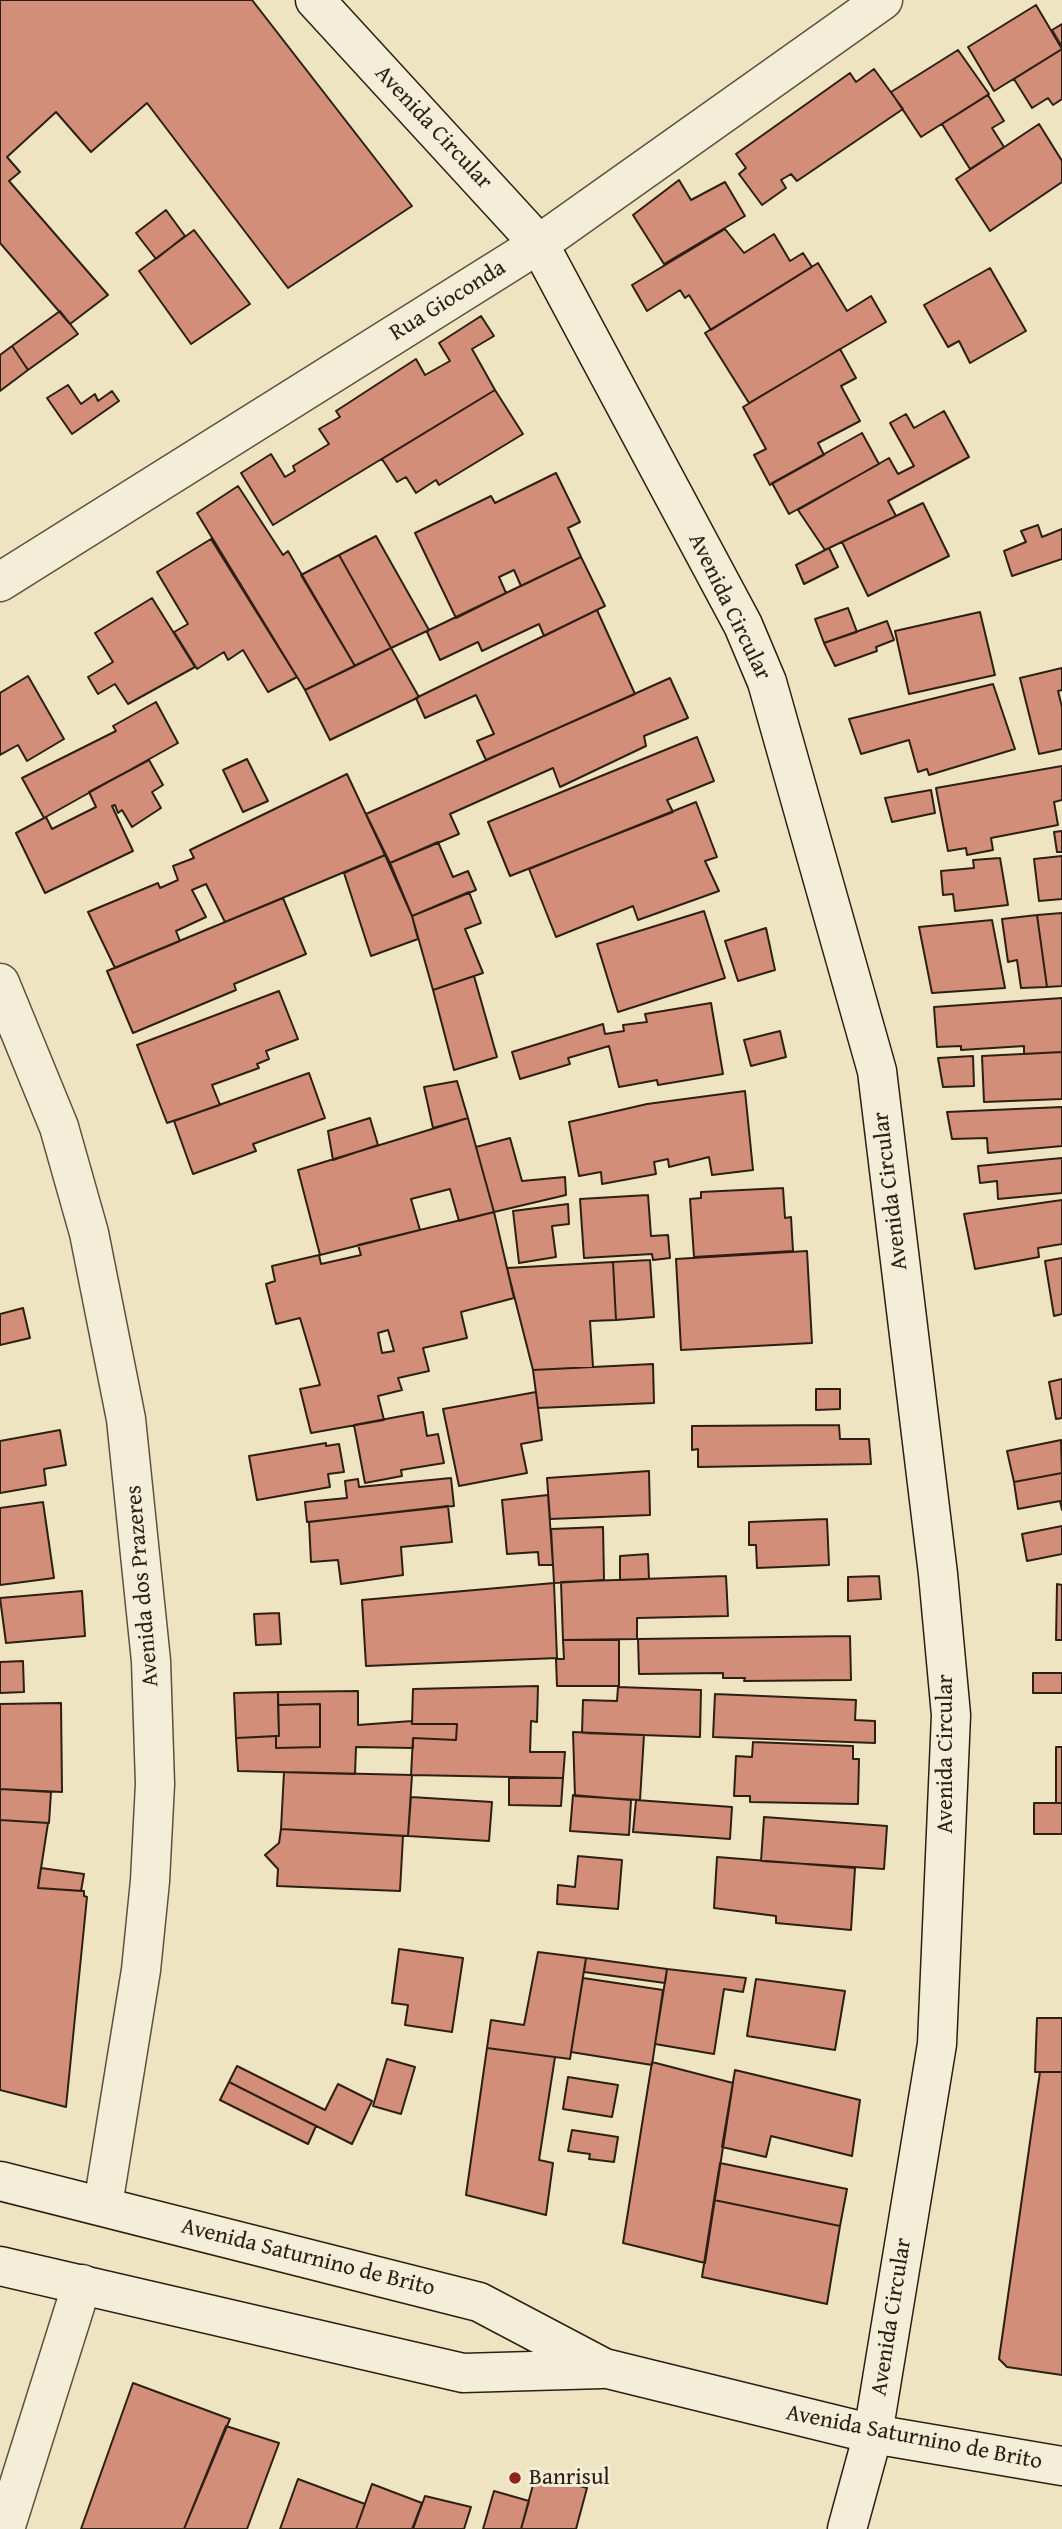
<!DOCTYPE html>
<style>
body{margin:0}
canvas{display:block;background:#eee4c1}
</style>
<canvas width="1062" height="2529"></canvas>
<script>
const c = document.querySelector('canvas').getContext('2d');
c.lineJoin = 'round';
function fill(path, color) { c.fillStyle = color; c.fill(path, 'evenodd'); }
const shape = rows => new Path2D(rows.map(r => 'M' + r).join(''));
function stroke(path, color, width, dash) { c.strokeStyle = color; c.lineWidth = width; c.lineCap = dash ? 'butt' : 'round'; c.setLineDash(dash || []); c.stroke(path); }
function drawText(font, color, halo, rows, align = 'center') {
  c.font = font + ' "Gentium Book Plus",serif'; c.lineWidth = 6; c.setLineDash([]); c.textBaseline = 'middle'; c.strokeStyle = halo; c.fillStyle = color; for (const [text, x, y, turn = 0] of rows) {
    c.save(); c.translate(x, y); c.rotate((+turn || 0) * Math.PI / 180); c.textAlign = isNaN(turn) ? turn : align; if (halo) c.strokeText(text, 0, 0); c.fillText(text, 0, 0); c.restore();
  }
}
const building = shape([
 [0,0,252,0,412,206,288,288,147,103,91,152,56,112,7,157,20,172,9,181,108,295,70,324,0,243,0,0],
 [1036,5,1062,49,994,91,968,47,1036,5],
 [1062,24,1062,47,1052,30,1062,24],
 [1062,49,1062,99,1053,105,1048,98,1032,108,1014,79,1062,49],
 [958,50,989,94,921,137,891,92,958,50],
 [874,69,903,109,797,181,791,174,781,180,786,188,762,205,739,174,746,168,736,154,850,73,856,82,874,69],
 [988,95,1004,121,992,128,1004,147,970,169,942,124,988,95],
 [1039,124,1062,161,1062,182,990,231,956,179,1039,124],
 [679,180,691,200,725,182,745,216,664,264,633,215,679,180],
 [166,210,185,236,156,259,136,233,166,210],
 [725,229,744,253,774,234,790,261,803,253,812,267,711,330,689,295,685,298,680,290,647,311,632,285,725,229],
 [194,230,250,304,191,344,139,271,194,230],
 [818,263,847,311,871,296,886,322,749,403,705,333,818,263],
 [990,268,1026,331,970,363,959,341,948,347,924,305,990,268],
 [60,311,78,334,28,370,12,346,60,311],
 [481,316,494,336,472,349,495,390,273,525,241,473,271,454,285,477,295,471,293,466,329,444,319,429,340,417,336,411,416,359,425,375,450,361,439,343,481,316],
 [12,346,28,370,0,391,0,355,12,346],
 [840,349,856,378,841,386,860,421,818,443,824,455,770,485,754,455,766,449,743,407,840,349],
 [68,385,81,404,95,394,98,401,112,391,119,401,72,434,47,398,68,385],
 [495,390,523,434,439,485,436,480,416,493,406,477,397,482,382,459,495,390],
 [944,411,969,457,888,501,896,516,825,550,798,510,889,458,898,474,914,466,890,423,906,414,914,428,944,411],
 [862,433,879,464,789,514,772,483,862,433],
 [556,473,580,522,568,528,581,557,521,586,514,570,499,577,506,593,456,618,415,533,491,496,495,503,556,473],
 [238,486,283,555,288,551,355,666,305,690,197,513,238,486],
 [923,503,949,556,868,596,842,542,923,503],
 [1038,525,1042,537,1062,529,1062,559,1012,576,1004,551,1026,542,1021,531,1038,525],
 [376,536,429,630,391,648,339,555,376,536],
 [211,539,297,677,268,692,243,650,228,660,224,652,197,669,174,632,188,624,157,572,211,539],
 [829,548,838,567,804,584,796,565,829,548],
 [339,555,391,648,355,666,301,575,339,555],
 [581,557,605,606,544,636,539,624,482,651,478,642,440,660,427,632,429,630,581,557],
 [152,598,195,667,128,704,115,684,98,694,88,677,113,662,95,633,152,598],
 [848,608,857,632,824,643,815,619,848,608],
 [597,610,635,694,486,760,477,741,494,734,476,695,425,718,416,698,597,610],
 [980,612,995,675,909,694,895,631,980,612],
 [887,621,894,640,876,647,877,651,835,666,824,643,887,621],
 [391,648,419,697,330,740,305,690,391,648],
 [1062,668,1062,690,1058,691,1062,707,1062,749,1039,754,1020,678,1062,668],
 [28,676,64,739,27,761,18,745,0,755,0,693,28,676],
 [670,678,688,718,644,736,646,746,560,787,553,768,450,814,459,834,390,863,366,814,670,678],
 [993,684,1015,749,929,775,927,769,918,772,909,740,861,754,849,719,993,684],
 [156,702,178,743,44,818,22,778,116,731,113,726,156,702],
 [697,737,714,781,667,800,673,812,510,876,488,822,697,737],
 [247,759,268,801,243,812,223,770,247,759],
 [149,760,163,785,152,792,161,808,132,827,122,810,118,813,115,805,112,806,133,851,45,893,16,833,46,817,52,829,96,807,89,792,149,760],
 [1062,766,1062,800,1054,802,1058,825,991,838,993,850,967,855,966,848,948,851,936,788,1062,766],
 [347,774,385,855,225,922,206,884,192,890,206,917,176,931,180,941,115,968,88,912,158,883,160,888,178,880,173,866,194,858,190,850,347,774],
 [931,790,935,813,892,822,885,798,931,790],
 [696,802,717,857,705,861,719,891,638,920,633,906,556,937,529,869,696,802],
 [1062,831,1062,852,1057,852,1054,832,1062,831],
 [438,842,453,877,468,871,476,890,412,916,390,863,438,842],
 [385,855,412,916,418,939,371,956,344,873,385,855],
 [1062,856,1062,899,1039,901,1034,859,1062,856],
 [1000,858,1008,905,955,911,953,894,943,895,941,871,974,868,973,860,1000,858],
 [469,892,481,923,465,929,483,973,433,990,412,916,469,892],
 [283,898,306,954,234,984,236,990,133,1033,107,971,283,898],
 [704,911,725,978,618,1012,597,944,704,911],
 [1062,913,1062,986,1047,987,1037,915,1062,913],
 [1037,915,1047,987,1021,988,1017,960,1008,962,1002,919,1037,915],
 [992,920,1005,988,932,993,919,927,992,920],
 [766,928,775,970,738,981,725,941,766,928],
 [474,976,497,1057,454,1070,433,990,474,976],
 [279,991,298,1039,266,1051,269,1059,257,1064,259,1068,212,1085,220,1105,167,1123,137,1045,279,991],
 [1062,998,1062,1052,1024,1054,1024,1046,961,1050,961,1046,937,1047,934,1007,1062,998],
 [711,1003,723,1074,658,1085,657,1080,619,1087,609,1046,568,1058,570,1064,520,1079,512,1052,603,1024,605,1034,624,1031,623,1025,647,1022,645,1014,711,1003],
 [780,1031,786,1057,751,1066,744,1040,780,1031],
 [1062,1052,1062,1099,984,1102,982,1056,1062,1052],
 [973,1056,974,1086,943,1087,938,1058,973,1056],
 [309,1073,325,1118,253,1144,256,1151,193,1174,174,1121,309,1073],
 [457,1081,468,1118,433,1128,424,1087,457,1081],
 [745,1091,753,1170,712,1175,709,1157,669,1167,668,1159,654,1162,656,1174,602,1184,601,1172,579,1176,569,1122,647,1104,745,1091],
 [1062,1107,1062,1146,988,1153,987,1138,952,1139,947,1112,1062,1107],
 [370,1118,378,1145,333,1160,328,1131,370,1118],
 [468,1118,494,1212,459,1221,450,1189,411,1199,420,1230,320,1255,298,1170,468,1118],
 [510,1138,522,1181,565,1177,566,1195,494,1212,476,1147,510,1138],
 [1062,1158,1062,1193,998,1199,997,1181,980,1183,978,1166,1062,1158],
 [783,1188,785,1218,791,1217,793,1251,694,1257,690,1199,701,1198,701,1192,783,1188],
 [648,1195,651,1236,668,1235,670,1258,653,1260,652,1254,584,1258,580,1199,648,1195],
 [1062,1200,1062,1244,1038,1248,1039,1257,975,1269,964,1214,1062,1200],
 [568,1204,569,1224,552,1226,556,1257,519,1263,513,1211,568,1204],
 [494,1212,514,1298,461,1312,467,1338,423,1348,429,1371,398,1378,402,1390,378,1396,384,1420,311,1433,300,1389,320,1385,300,1318,276,1324,266,1284,275,1281,272,1266,319,1255,321,1264,361,1255,358,1245,494,1212],
 [388,1330,394,1351,382,1353,378,1333,388,1330],
 [807,1251,812,1343,681,1350,676,1259,807,1251],
 [1062,1258,1062,1314,1054,1316,1045,1261,1062,1258],
 [650,1260,654,1317,616,1320,613,1262,650,1260],
 [613,1262,616,1320,590,1321,593,1367,533,1370,507,1268,613,1262],
 [23,1308,30,1338,0,1345,0,1314,23,1308],
 [653,1364,654,1403,538,1408,533,1370,653,1364],
 [1062,1379,1062,1418,1056,1419,1049,1382,1062,1379],
 [816,1389,840,1389,840,1409,816,1410,816,1389],
 [536,1392,542,1440,521,1444,527,1473,459,1486,443,1409,536,1392],
 [423,1412,427,1436,438,1434,444,1463,401,1470,402,1476,365,1483,354,1425,423,1412],
 [839,1425,840,1439,869,1439,871,1464,698,1467,698,1449,692,1450,692,1426,839,1425],
 [60,1430,66,1465,44,1469,46,1485,0,1493,0,1441,60,1430],
 [1061,1440,1062,1473,1014,1482,1007,1451,1061,1440],
 [326,1443,326,1446,339,1444,344,1472,328,1474,330,1487,257,1500,249,1456,326,1443],
 [649,1471,650,1515,550,1519,547,1478,649,1471],
 [1062,1473,1062,1510,1060,1501,1018,1509,1014,1482,1062,1473],
 [451,1478,454,1506,307,1522,305,1502,347,1498,345,1481,358,1479,359,1487,451,1478],
 [548,1495,553,1565,539,1565,538,1552,507,1554,502,1500,548,1495],
 [43,1502,54,1578,0,1585,0,1508,43,1502],
 [448,1506,452,1542,401,1547,403,1575,341,1584,338,1560,311,1562,309,1522,448,1506],
 [827,1519,829,1565,757,1568,756,1545,749,1545,749,1522,827,1519],
 [1062,1526,1062,1554,1027,1561,1022,1534,1062,1526],
 [603,1527,604,1580,554,1583,551,1529,603,1527],
 [648,1554,649,1579,620,1580,620,1556,648,1554],
 [726,1576,728,1616,637,1618,637,1639,563,1640,561,1582,726,1576],
 [879,1576,881,1599,848,1601,848,1577,879,1576],
 [554,1583,557,1658,366,1666,362,1600,554,1583],
 [1057,1584,1062,1585,1062,1640,1056,1640,1057,1584],
 [82,1591,85,1636,6,1643,0,1598,82,1591],
 [279,1613,281,1644,256,1645,254,1614,279,1613],
 [850,1636,851,1680,744,1681,745,1678,723,1678,723,1673,639,1674,638,1639,850,1636],
 [563,1640,619,1640,619,1686,557,1686,556,1659,564,1659,563,1640],
 [23,1661,24,1692,0,1693,0,1662,23,1661],
 [1033,1673,1062,1673,1062,1693,1033,1693,1033,1673],
 [538,1686,537,1722,531,1721,530,1752,565,1752,563,1778,411,1775,413,1738,456,1740,457,1724,412,1724,413,1689,538,1686],
 [618,1687,701,1690,700,1737,582,1733,583,1700,617,1701,618,1687],
 [358,1691,358,1725,412,1721,412,1724,457,1724,456,1740,413,1738,413,1748,356,1747,355,1774,238,1771,236,1738,276,1736,276,1748,320,1747,320,1704,278,1705,278,1692,358,1691],
 [278,1692,279,1736,236,1738,234,1693,278,1692],
 [715,1694,856,1700,855,1720,875,1721,875,1743,713,1737,715,1694],
 [61,1703,62,1792,0,1789,0,1704,61,1703],
 [320,1704,320,1747,276,1748,276,1736,279,1736,278,1705,320,1704],
 [573,1732,644,1735,640,1800,575,1796,573,1732],
 [753,1742,853,1746,853,1759,859,1759,858,1804,750,1802,750,1796,734,1796,736,1756,752,1757,753,1742],
 [1056,1747,1062,1747,1062,1803,1056,1803,1056,1747],
 [284,1772,412,1775,408,1836,281,1829,284,1772],
 [509,1778,563,1778,561,1806,509,1805,509,1778],
 [0,1789,51,1792,49,1823,0,1820,0,1789],
 [573,1795,631,1800,629,1835,570,1831,573,1795],
 [411,1797,492,1802,489,1841,408,1836,411,1797],
 [636,1800,732,1807,730,1839,633,1832,636,1800],
 [1034,1803,1062,1803,1062,1834,1034,1834,1034,1803],
 [764,1817,887,1826,884,1869,761,1861,764,1817],
 [0,1820,48,1823,38,1888,84,1891,84,1896,87,1897,66,2107,0,2090,0,1820],
 [281,1829,403,1836,400,1891,277,1886,278,1869,265,1855,279,1843,281,1829],
 [578,1856,622,1860,618,1909,557,1904,558,1885,575,1887,578,1856],
 [717,1857,855,1868,851,1930,776,1923,776,1916,714,1908,717,1857],
 [41,1868,84,1874,81,1891,38,1888,41,1868],
 [399,1949,463,1958,452,2032,405,2025,408,2005,392,2003,399,1949],
 [538,1952,586,1958,570,2059,487,2048,491,2020,524,2025,538,1952],
 [586,1958,667,1969,665,1983,584,1972,586,1958],
 [667,1969,746,1978,743,1992,724,1989,714,2054,655,2044,667,1969],
 [583,1978,663,1990,652,2065,571,2052,583,1978],
 [756,1979,845,1991,835,2050,747,2036,756,1979],
 [1037,2018,1062,2018,1062,2072,1035,2072,1037,2018],
 [487,2048,555,2057,539,2160,553,2163,546,2215,466,2195,487,2048],
 [387,2059,415,2067,401,2114,373,2106,387,2059],
 [652,2062,733,2083,705,2263,623,2243,652,2062],
 [237,2066,325,2110,338,2084,372,2101,352,2144,229,2082,237,2066],
 [735,2070,860,2100,852,2156,771,2136,766,2157,722,2147,735,2070],
 [1040,2072,1062,2072,1062,2375,1007,2367,999,2359,1040,2072],
 [568,2077,618,2085,612,2117,563,2109,568,2077],
 [229,2082,316,2126,308,2144,220,2100,229,2082],
 [572,2130,618,2137,614,2162,589,2159,590,2154,568,2151,572,2130],
 [720,2163,847,2189,840,2226,714,2200,720,2163],
 [714,2200,840,2226,827,2304,702,2277,714,2200],
 [133,2383,230,2419,184,2529,81,2529,133,2383],
 [226,2426,279,2443,247,2529,184,2529,226,2426],
 [536,2474,587,2488,576,2529,521,2529,536,2474],
 [298,2479,365,2504,356,2529,280,2529,298,2479],
 [372,2484,422,2503,412,2529,356,2529,372,2484],
 [494,2491,529,2501,521,2529,483,2529,494,2491],
 [425,2496,471,2507,464,2529,413,2529,425,2496]
]);
fill(building, '#d38e79');
stroke(building, '#2d2013', 2);
const street = shape([
 [0,582,539,244,883,0],
 [0,983,59,1127,89,1233,126,1419,151,1661,155,1784,150,1881,141,1970,103,2205],
 [5,2529,82,2284]
]);
const secondary = shape([
 [315,0,539,244,743,625,767,682,877,1071,938,1574,951,1715,937,2044,873,2434,847,2529],
 [0,2181,479,2302,604,2368,873,2434,1062,2466],
 [0,2266,463,2373,602,2369]
]);
stroke(street, '#5d513e', 41);
stroke(secondary, '#2d2013', 41);
stroke(street, '#f4edd7', 38);
stroke(secondary, '#f4edd7', 38);
for (const [x, y, r, color] of [
 [515,2478,7,"#8f2418"]
]) { const dot = new Path2D(); dot.arc(x, y, r, 0, 2 * Math.PI); c.fillStyle = color; c.fill(dot); stroke(dot, '#f4edd7', 2.5); }
drawText('23px', '#2d2013', '#f4edd7', [
 ["Avenida Circular",433,128,47],
 ["Rua Gioconda",448,301,-32],
 ["Avenida Circular",729,607,64],
 ["Avenida Circular",891,1191,-97],
 ["Avenida dos Prazeres",143,1586,-95],
 ["Avenida Circular",946,1754,-90],
 ["Avenida Saturnino de Brito",308,2258,14],
 ["Avenida Circular",892,2317,-81],
 ["Avenida Saturnino de Brito",914,2438,11]
]);
drawText('23px', '#2d2013', '#f4edd7', [
 ["Banrisul",529,2478]
], 'left');
</script>
